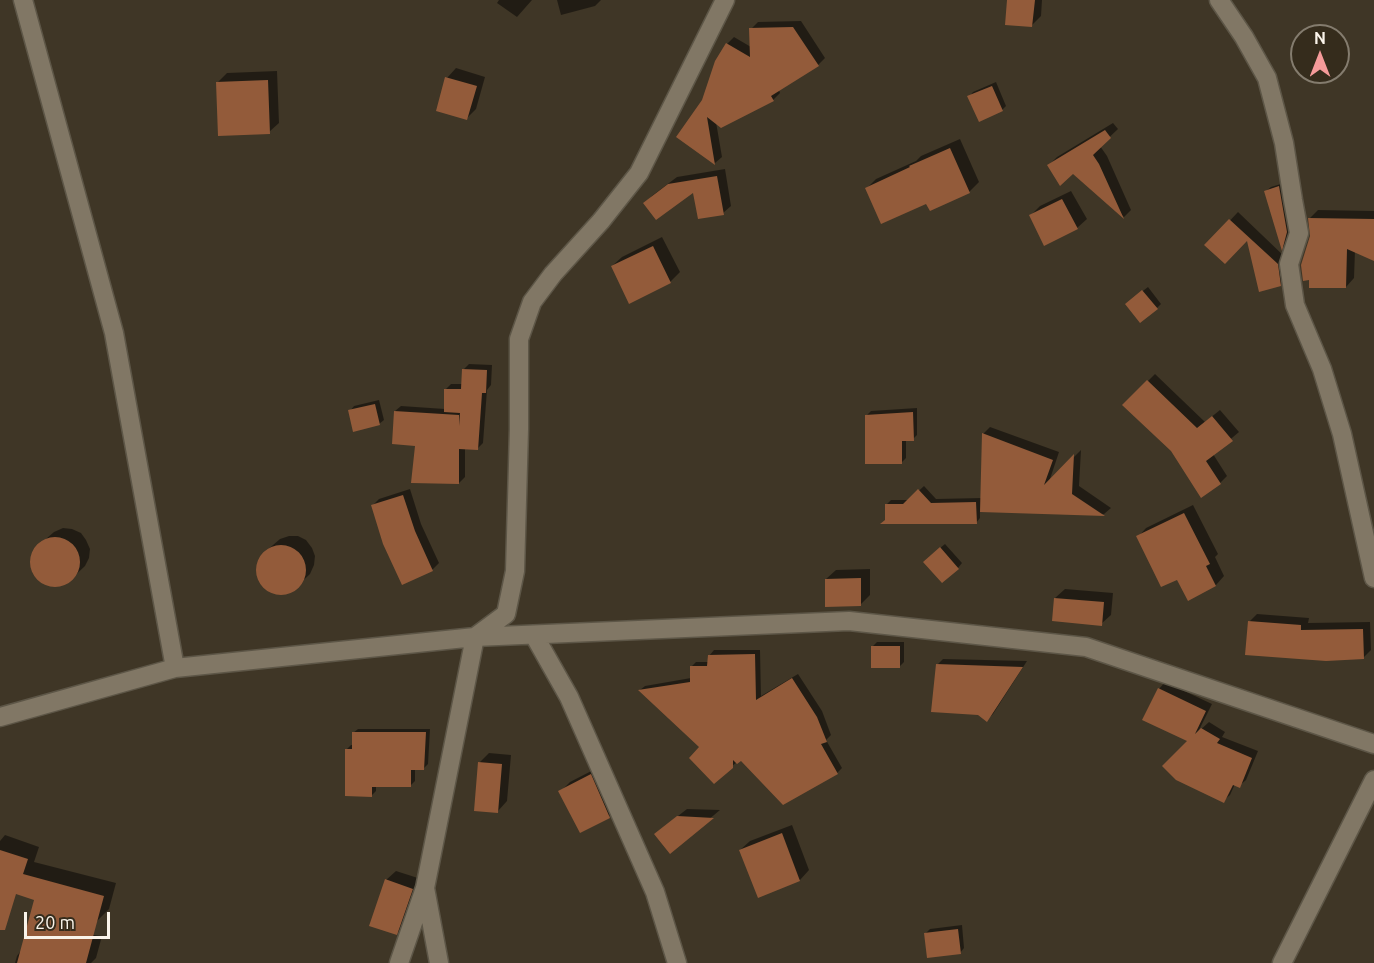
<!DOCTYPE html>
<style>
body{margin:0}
#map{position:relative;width:1374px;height:963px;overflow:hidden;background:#3f3626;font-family:Ubuntu,sans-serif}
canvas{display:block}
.north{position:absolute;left:1290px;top:24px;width:60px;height:60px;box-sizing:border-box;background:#352c1c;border:2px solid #847c6e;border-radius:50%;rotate:0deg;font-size:16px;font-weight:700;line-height:24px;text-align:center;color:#faf4ea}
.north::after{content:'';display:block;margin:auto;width:21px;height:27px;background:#f59b9a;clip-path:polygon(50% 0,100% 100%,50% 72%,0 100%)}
.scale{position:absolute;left:24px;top:912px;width:86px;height:27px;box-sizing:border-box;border:3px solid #faf4ea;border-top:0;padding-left:8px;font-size:18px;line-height:21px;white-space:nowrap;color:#faf4ea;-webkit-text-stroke:4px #352c1c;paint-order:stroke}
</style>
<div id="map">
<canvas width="1374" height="963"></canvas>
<div class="north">N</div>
<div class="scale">20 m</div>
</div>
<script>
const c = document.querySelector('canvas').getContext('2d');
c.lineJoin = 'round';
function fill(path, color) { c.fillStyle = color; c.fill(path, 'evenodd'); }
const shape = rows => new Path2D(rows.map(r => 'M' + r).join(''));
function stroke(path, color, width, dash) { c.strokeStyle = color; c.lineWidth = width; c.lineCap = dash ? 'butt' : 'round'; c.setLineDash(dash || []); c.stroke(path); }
fill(shape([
 [499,0,532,0,517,17,497,3],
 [557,0,601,0,595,6,561,15],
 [1009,0,1042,0,1041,16,1031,26],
 [801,21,825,58,818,65,779,90,780,93,773,100,716,122,722,157,715,163,678,137,704,100,717,61,727,44,734,37,751,47,751,29,758,22],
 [456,68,485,77,476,109,466,119,447,78],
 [277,71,279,123,269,132,217,83,227,73],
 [996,82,1006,106,1002,110,969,97,973,92],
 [1113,123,1118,129,1100,146,1107,156,1131,210,1124,217,1073,172,1049,165,1057,157],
 [960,139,979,182,969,192,927,202,866,189,876,179,916,161,921,156],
 [725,169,731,206,723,213,694,190,645,203,653,195,677,177],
 [1284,183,1291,227,1286,244,1282,248,1266,191,1271,187],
 [1071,191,1087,219,1077,228,1031,215,1040,206],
 [1318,210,1374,211,1374,259,1355,251,1354,278,1346,287,1311,236,1309,219],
 [1238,212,1285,257,1288,277,1280,285,1248,239,1207,245],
 [662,237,680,272,670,282,612,266,622,257],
 [1148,287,1161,304,1157,308,1131,300],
 [469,364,492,365,491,385,487,390,483,443,477,449,465,448,465,477,459,483,417,444,395,411,401,406,445,409,445,390,451,384,463,384,463,370],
 [1155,374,1205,422,1220,410,1239,432,1213,454,1227,476,1220,483,1124,405],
 [379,400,384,420,379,424,350,411,354,406],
 [917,408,917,435,913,439,906,439,906,458,901,463,866,416,871,411],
 [990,427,1059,452,1049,482,1081,450,1079,486,1111,508,1104,514,980,511,980,518,976,523,886,520,886,505,891,500,909,500,924,486,936,499,982,498,983,434],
 [410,489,421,524,439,563,433,569,403,583,372,506,379,499],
 [1193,505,1218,554,1215,557,1224,576,1216,585,1189,598,1178,578,1138,537,1146,528],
 [63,528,72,529,81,533,86,540,90,549,89,558,85,566,67,583,58,586,49,585,41,581,35,574,32,565,33,556,37,548,47,538,54,532],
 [289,536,298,536,306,540,312,548,315,556,314,565,310,574,293,590,284,593,275,592,266,588,260,581,257,572,258,563,262,555,273,545,280,539],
 [945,544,962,563,958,568,929,557],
 [870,569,870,595,860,605,826,579,836,570],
 [1065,589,1113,593,1111,615,1101,624,1055,598],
 [1257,614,1309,618,1308,623,1370,622,1371,650,1363,658,1249,622],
 [877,642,904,642,904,662,899,667,872,647],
 [714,650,760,650,761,696,798,674,822,711,831,735,826,740,842,768,837,773,741,759,732,766,701,747,640,690,645,686,691,678,691,667,696,662,709,662,709,656],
 [943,659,1027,661,993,714,987,720,937,665],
 [1165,682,1212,704,1198,732,1209,722,1225,732,1222,737,1258,751,1246,780,1239,786,1235,784,1230,795,1223,801,1190,740,1159,689],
 [358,729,430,729,428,764,423,769,415,768,415,781,411,785,376,785,376,791,371,796,347,749,351,745,353,745,353,733],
 [489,753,511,755,507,801,498,811,480,762],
 [601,766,619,807,609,816,560,792,570,782],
 [687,809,720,810,670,852,664,827],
 [792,825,809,870,800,880,740,850,750,841],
 [5,835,39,847,34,862,116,883,109,909,96,922,36,899,0,887,0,841],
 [396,871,421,879,406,924,396,934,386,880],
 [962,925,964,948,960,953,926,933,930,929],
 [37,928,102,936,96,958,91,963,15,963,17,956]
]), '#0007');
fill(shape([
 [1007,0,1035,0,1032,27,1005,25],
 [793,27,819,66,771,96,774,101,721,128,707,117,715,165,676,137,702,100,715,61,726,43,750,57,749,28],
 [445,77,477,86,467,120,436,111],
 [268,80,270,134,218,136,216,82],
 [992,86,1003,111,979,122,967,96],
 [1105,130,1111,138,1093,155,1099,164,1124,219,1073,174,1060,186,1047,165],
 [950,148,970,193,930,211,926,204,881,224,865,188,910,167,909,166],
 [717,176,724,215,698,219,693,193,656,220,643,203,668,184],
 [1279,186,1287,232,1282,251,1264,191],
 [1062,199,1078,229,1044,246,1029,215],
 [1308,218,1374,219,1374,261,1347,249,1346,288,1309,288,1309,280,1303,281,1301,265,1310,236],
 [1229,219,1278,264,1281,286,1259,292,1247,241,1225,264,1204,245],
 [653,246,671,283,629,304,611,266],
 [1142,290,1158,309,1140,323,1125,304],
 [462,369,487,370,486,393,482,393,478,450,459,449,459,484,411,483,415,446,392,444,394,411,459,415,459,426,460,413,444,412,444,389,461,389],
 [1147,380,1197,428,1212,416,1233,441,1206,461,1221,484,1201,498,1171,451,1122,405],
 [375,404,380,425,353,432,348,410],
 [913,412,914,441,902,441,902,464,865,464,865,415],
 [982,433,1053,460,1044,485,1074,454,1072,494,1105,516,980,512],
 [918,489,931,503,976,502,977,524,880,524,885,520,885,504,903,504],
 [403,495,415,531,433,571,402,585,383,544,371,505],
 [1184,513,1210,564,1206,566,1216,586,1188,601,1177,580,1161,587,1136,536],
 '30 562a25 25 0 1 1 50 0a25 25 0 1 1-50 0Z',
 '256 570a25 25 0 1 1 50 0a25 25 0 1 1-50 0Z',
 [940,547,959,569,942,583,923,562],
 [861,578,861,606,825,607,825,579],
 [1054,598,1104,602,1102,626,1052,621],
 [1248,621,1301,625,1301,630,1363,629,1364,659,1326,661,1245,655],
 [871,646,900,646,900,668,871,668],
 [755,654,756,700,792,678,817,717,827,742,821,744,838,774,783,805,741,761,737,764,733,760,733,768,714,784,689,758,699,747,638,690,690,682,690,666,707,666,708,655],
 [936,664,1023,667,987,722,978,715,931,712],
 [1158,688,1206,711,1195,734,1201,728,1220,739,1217,743,1252,758,1240,788,1233,785,1224,803,1176,780,1162,766,1187,741,1142,720],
 [352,732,426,732,424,770,411,770,411,787,372,787,372,797,345,796,345,749,352,749],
 [478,762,502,764,498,813,474,811],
 [591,774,610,818,580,833,558,791],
 [677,816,714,818,670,854,654,834],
 [782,833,800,881,758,898,739,850],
 [0,850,28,859,23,874,104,896,86,963,17,963,34,900,16,894,5,930,0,930],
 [385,879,413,889,397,935,369,926],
 [958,929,961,954,927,958,924,933]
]), '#935b3a');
const street = shape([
 [23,0,114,333,175,668],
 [1219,0,1244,37,1267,78,1284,143,1293,200,1299,233,1289,264,1295,305,1322,369,1342,434,1374,578],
 [534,635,569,697,655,892,677,963],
 [0,717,175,668,475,637,849,621,1086,647,1374,744],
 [425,888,439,963],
 [399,963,425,888,475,637,506,614,515,571,519,429,519,339,532,302,553,274,601,221,639,173,725,0],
 [1282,963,1374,780]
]);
stroke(street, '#5d5647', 21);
stroke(street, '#817765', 18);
</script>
